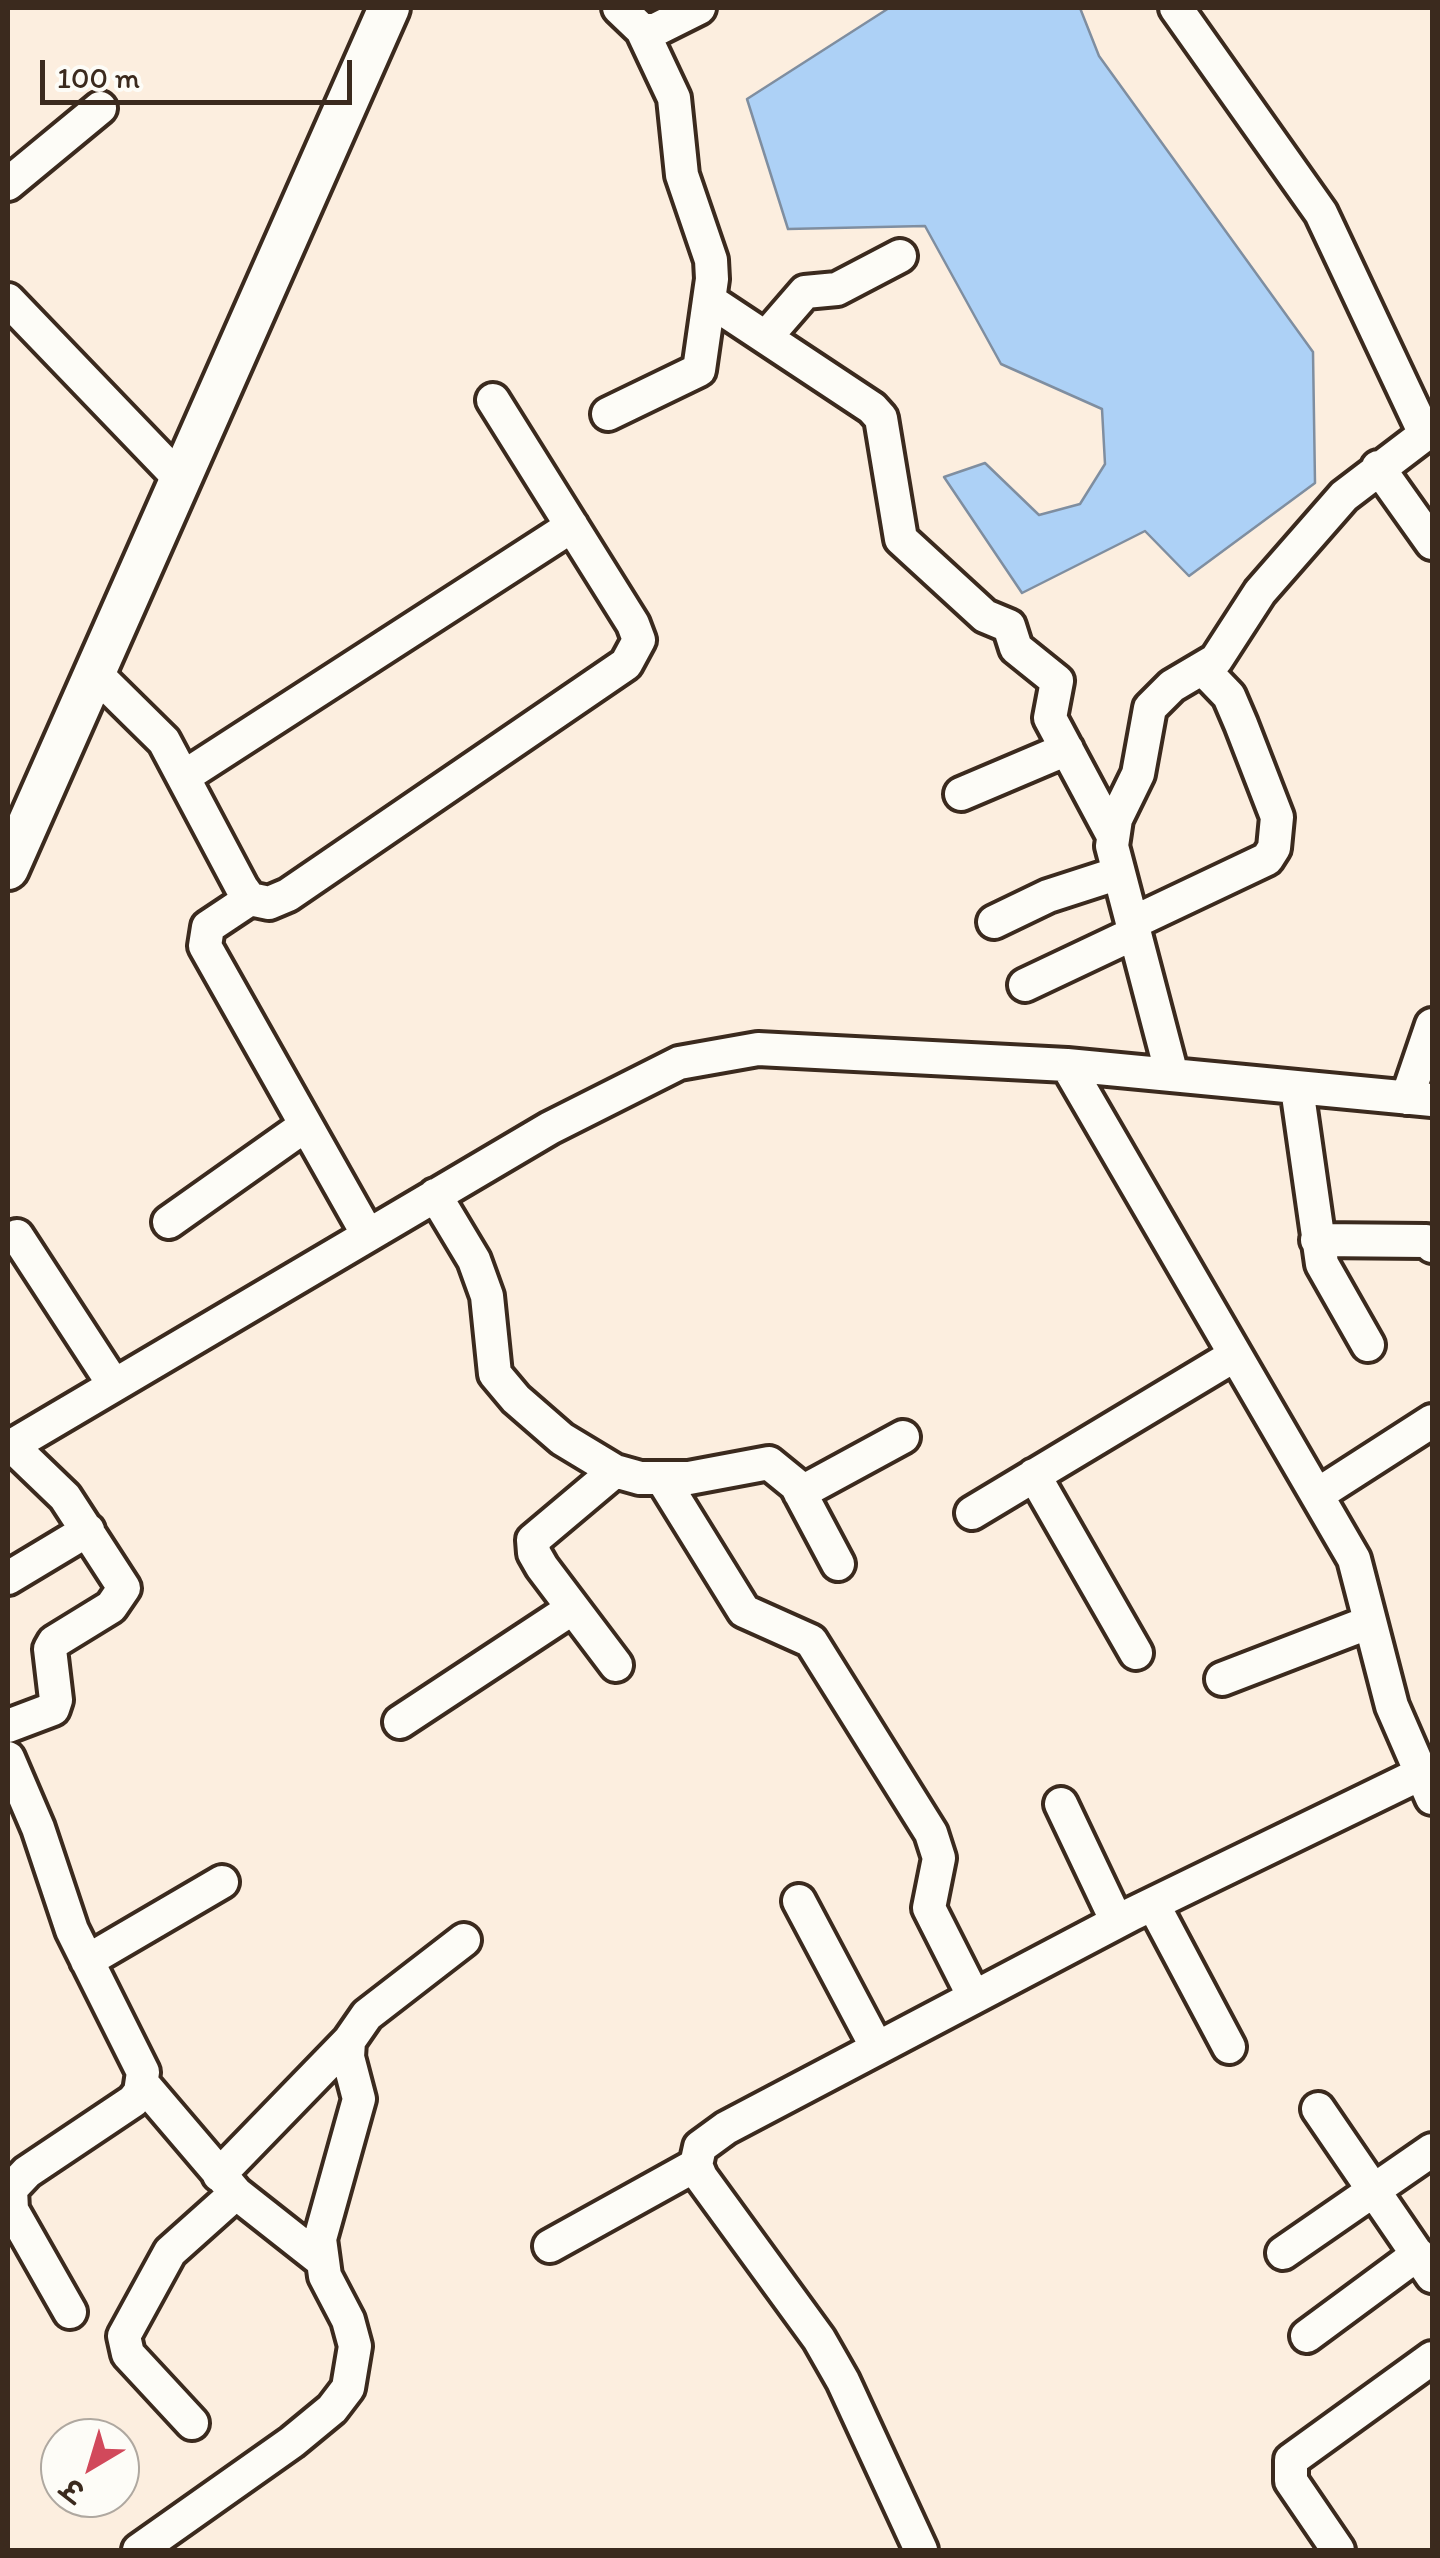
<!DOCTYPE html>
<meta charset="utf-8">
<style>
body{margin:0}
#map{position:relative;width:1440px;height:2558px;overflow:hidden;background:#fceedf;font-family:Itim,"Playpen Sans Deva",sans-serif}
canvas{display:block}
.frame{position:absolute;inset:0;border:10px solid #3b2a1e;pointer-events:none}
.north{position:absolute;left:40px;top:2418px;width:100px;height:100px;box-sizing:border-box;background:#fdfcf7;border:2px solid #afa8a0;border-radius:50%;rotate:218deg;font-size:28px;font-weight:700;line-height:40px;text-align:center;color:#3b2a1e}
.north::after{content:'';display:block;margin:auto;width:35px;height:45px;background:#d1495b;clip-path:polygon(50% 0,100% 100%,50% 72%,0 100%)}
.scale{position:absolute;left:40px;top:60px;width:312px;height:45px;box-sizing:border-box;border:5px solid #3b2a1e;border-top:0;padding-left:12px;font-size:30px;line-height:35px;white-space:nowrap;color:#3b2a1e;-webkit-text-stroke:8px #fdfcf7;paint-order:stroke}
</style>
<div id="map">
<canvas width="1440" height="2558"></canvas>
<div class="frame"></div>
<div class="north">उ</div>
<div class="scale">100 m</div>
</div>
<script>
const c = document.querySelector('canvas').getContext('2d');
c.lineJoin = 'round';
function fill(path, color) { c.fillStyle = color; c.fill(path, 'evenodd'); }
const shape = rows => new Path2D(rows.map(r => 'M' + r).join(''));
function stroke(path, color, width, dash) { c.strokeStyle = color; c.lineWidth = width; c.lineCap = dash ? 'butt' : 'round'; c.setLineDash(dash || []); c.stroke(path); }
const water = shape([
 [889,8,1080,8,1099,56,1313,352,1315,483,1189,576,1145,531,1022,593,944,477,985,463,1039,515,1080,504,1105,464,1102,409,1001,364,925,226,788,229,747,99,889,8]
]);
fill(water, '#add1f6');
stroke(water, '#7f8ea0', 2.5);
const minor = shape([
 [619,8,642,30,655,30,699,8],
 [1176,8,1321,213,1425,434],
 [8,184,100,108],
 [8,300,181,480],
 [709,300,872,408,881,418,901,539,985,616,1009,626,1016,648,1057,681,1050,718,1112,834],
 [766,337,805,292,837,289,900,256],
 [608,414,699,370,712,279,711,260,682,175,674,98,642,30],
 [1378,467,1432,543],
 [96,674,164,741,242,888,250,899,269,903,288,895,626,664,639,640,633,624,493,400],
 [185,776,572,526],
 [961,794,1067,749],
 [250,899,208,927,205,946,368,1235],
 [994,922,1048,896,1119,873],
 [1132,923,1267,859,1274,848,1277,817,1241,724,1229,696,1204,670],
 [1025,985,1135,933],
 [1067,1065,1354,1559,1392,1706,1432,1798],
 [1172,1075,1112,846,1116,819,1138,774,1150,708,1172,686,1216,660,1260,592,1344,496,1432,429],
 [1297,1088,1322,1264,1368,1345],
 [1407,1098,1432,1025],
 [435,1195,474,1260,487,1296,495,1374,516,1399,562,1439,615,1471,640,1478,689,1478,769,1463,796,1485,838,1564],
 [169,1222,306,1125],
 [17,1236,114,1385],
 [1317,1240,1426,1241,1432,1246],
 [8,1448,550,1128,679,1063,758,1049,1067,1065,1432,1100],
 [615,1471,533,1540,534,1553,542,1567,616,1665],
 [1034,1475,1136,1653],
 [663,1480,744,1611,811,1641,931,1833,939,1858,929,1908,974,1997],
 [800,1493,903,1437],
 [1317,1495,1432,1421],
 [972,1513,1235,1355],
 [8,1578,88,1530],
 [1222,1679,1370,1622],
 [400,1722,573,1608],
 [8,1726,53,1709,56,1700,50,1649,54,1642,111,1607,124,1588,65,1497,12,1446],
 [8,1758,38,1828,72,1930,143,2072,140,2092,133,2101,27,2172,11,2189,12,2210,70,2312],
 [1061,1804,1117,1922],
 [799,1901,877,2048],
 [1153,1904,1229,2047],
 [87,1961,222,1882],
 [143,2084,236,2193,321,2260],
 [1318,2109,1432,2276],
 [219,2175,349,2041],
 [550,2246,696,2165],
 [1283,2253,1432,2150],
 [1307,2336,1418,2254],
 [192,2423,128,2354,124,2336,170,2252,236,2193],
 [139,2550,292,2442,332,2409,348,2388,355,2346,348,2320,325,2276,320,2239,359,2099,348,2057,349,2041,367,2015,464,1940],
 [921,2550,843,2381,819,2339,701,2177,696,2165,700,2147,726,2128,1132,1914,1422,1773],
 [1338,2550,1291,2481,1291,2460,1432,2358]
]);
const major = shape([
 [8,869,389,8]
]);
stroke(minor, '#3b2a1e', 40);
stroke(major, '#3b2a1e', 48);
stroke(minor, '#fdfcf7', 32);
stroke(major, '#fdfcf7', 40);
</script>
